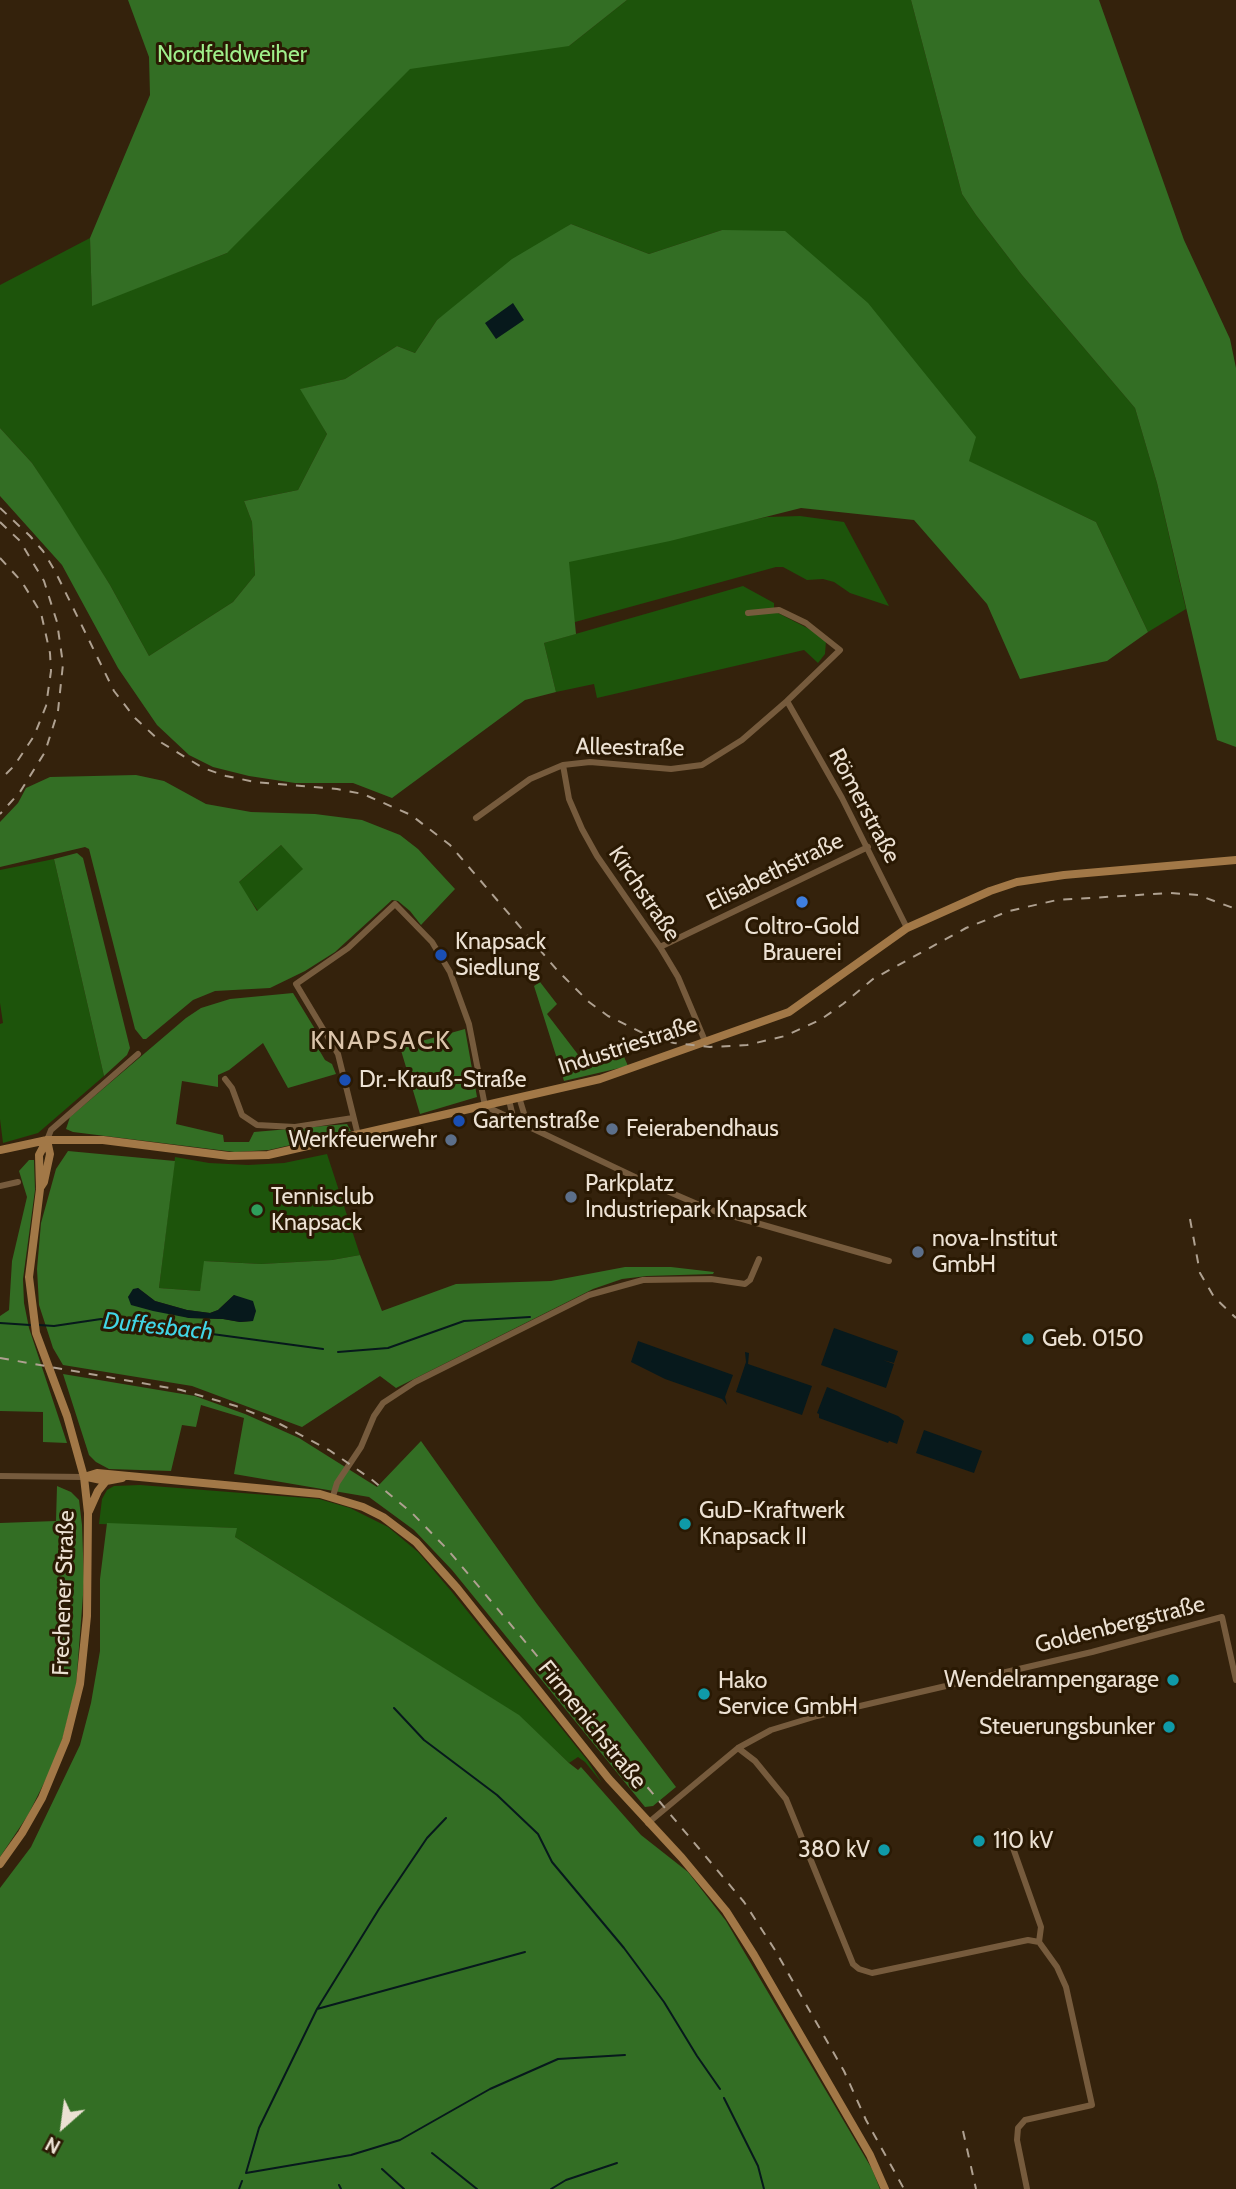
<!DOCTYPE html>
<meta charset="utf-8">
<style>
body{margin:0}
#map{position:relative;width:1236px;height:2189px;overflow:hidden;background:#34220c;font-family:Cabin,sans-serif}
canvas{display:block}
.north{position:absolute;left:28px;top:2091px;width:70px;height:70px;-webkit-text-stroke:5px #2a1903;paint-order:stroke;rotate:208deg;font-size:19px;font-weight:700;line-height:28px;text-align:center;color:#ece1d3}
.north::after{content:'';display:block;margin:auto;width:24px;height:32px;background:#ece1d3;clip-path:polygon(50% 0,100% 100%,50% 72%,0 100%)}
</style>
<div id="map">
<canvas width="1236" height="2189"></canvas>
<div class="north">N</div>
</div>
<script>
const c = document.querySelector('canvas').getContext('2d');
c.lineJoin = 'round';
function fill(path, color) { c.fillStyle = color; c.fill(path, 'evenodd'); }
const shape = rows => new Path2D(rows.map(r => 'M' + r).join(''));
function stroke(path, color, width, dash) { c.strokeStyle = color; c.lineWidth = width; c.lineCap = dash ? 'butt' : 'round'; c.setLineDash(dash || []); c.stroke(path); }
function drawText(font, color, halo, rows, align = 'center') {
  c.font = font + ' Cabin,sans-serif'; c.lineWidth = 6; c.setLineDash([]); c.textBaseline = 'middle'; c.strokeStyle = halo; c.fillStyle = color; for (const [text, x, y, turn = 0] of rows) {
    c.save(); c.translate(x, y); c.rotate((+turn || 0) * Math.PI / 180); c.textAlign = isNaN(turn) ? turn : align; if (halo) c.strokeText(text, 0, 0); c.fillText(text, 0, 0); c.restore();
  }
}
fill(shape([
 [144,0,569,46,627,0,911,0,962,194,976,215,1022,275,1135,408,1157,483,1186,609,1148,632,1096,522,968,461,722,230,649,254,571,224,437,320,415,353,397,346,345,379,301,389,327,434,298,490,244,501,252,522,255,575,233,602,149,656,110,585,32,463,0,428,0,285,90,238,92,305,227,253],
 [800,516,844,522,889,606,850,593,834,582,823,579,807,580,783,567,776,567,553,628,463,562,680,535,767,517],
 [743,586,774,603,774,611,821,635,826,641,825,654,818,663,804,650,597,698,594,684,556,692,544,643],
 [281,845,304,869,258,911,238,883],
 [54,859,104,1076,38,1133,3,1143,0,1119,0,1024,3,1023,0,1003,0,870],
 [327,1154,360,1255,332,1260,261,1264,205,1261,200,1291,159,1288,175,1157,209,1163,248,1165,284,1163],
 [140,1485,319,1499,350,1508,388,1527,418,1552,452,1592,587,1760,602,1783,585,1762,578,1757,569,1763,518,1715,235,1537,236,1528,99,1524,102,1499,107,1490,114,1486]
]), '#1d540b');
fill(shape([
 [128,0,627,0,569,46,410,69,227,253,92,306,90,238,150,95,149,57],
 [911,0,1099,0,1184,240,1230,339,1236,368,1236,747,1217,740,1157,483,1135,408,1022,275,976,215,962,194],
 [571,224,649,254,722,230,785,231,868,303,976,437,969,461,1096,522,1148,632,1107,661,1020,679,987,604,914,520,801,508,670,541,569,562,576,634,544,643,556,692,525,700,392,798,353,783,295,783,249,776,213,767,189,755,157,725,118,668,62,565,0,496,0,428,32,463,60,505,110,585,149,656,233,602,255,575,252,522,244,501,298,490,327,434,300,389,345,379,397,346,415,353,437,320,512,259],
 [136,775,164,781,206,804,251,812,315,814,362,820,400,835,418,849,455,889,421,925,410,911,398,901,392,900,335,952,305,971,270,988,215,991,193,1000,146,1039,143,1039,135,1029,89,849,85,847,0,867,0,822,18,803,26,788,50,777],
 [281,845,303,869,257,911,239,882],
 [77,853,83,858,130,1048,127,1055,104,1076,54,859],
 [540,982,557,1004,547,1014,586,1065,622,1052,628,1066,564,1081,534,986],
 [293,993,318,1034,315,1043,325,1060,332,1064,336,1074,288,1088,263,1043,229,1070,218,1075,218,1087,182,1081,176,1124,223,1135,224,1142,249,1142,254,1132,347,1124,351,1131,269,1150,235,1152,73,1132,66,1129,70,1117,186,1018,201,1008,230,999],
 [465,1029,477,1097,420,1114,400,1047],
 [68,1151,175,1161,159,1288,200,1291,204,1261,261,1264,332,1260,360,1255,382,1311,456,1284,551,1281,625,1267,671,1267,714,1272,713,1274,647,1276,622,1279,593,1289,396,1388,380,1376,302,1427,192,1386,63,1365,53,1348,39,1305,37,1269,41,1223,56,1169],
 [138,1288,155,1301,187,1310,210,1313,218,1310,234,1295,255,1311,252,1321,240,1322,223,1319,189,1318,128,1297],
 [29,1160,34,1160,35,1190,23,1279,24,1303,29,1328,67,1443,43,1442,43,1412,0,1411,0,1316,9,1310,12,1261,27,1197,19,1171],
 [63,1374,195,1396,245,1414,299,1438,377,1487,421,1441,537,1604,676,1787,653,1806,645,1807,452,1570,414,1530,369,1497,234,1474,244,1418,201,1405,196,1427,182,1425,171,1471,109,1469,96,1462,89,1455],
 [57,1486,71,1492,79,1500,82,1525,84,1582,76,1686,63,1737,51,1769,28,1815,0,1857,0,1523,56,1521],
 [107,1523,237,1528,235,1537,519,1715,569,1763,578,1770,581,1767,641,1835,688,1872,726,1921,872,2169,880,2189,0,2189,0,1888,31,1847,80,1745,91,1703,100,1651,100,1579]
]), '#336e24');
fill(shape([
 [513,303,524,320,496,339,485,323],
 [138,1288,155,1301,187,1310,210,1313,218,1310,234,1295,253,1301,256,1311,253,1321,240,1322,223,1319,189,1318,153,1311,131,1305,128,1297,133,1289],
 [834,1328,898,1351,894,1363,883,1360,894,1364,886,1388,821,1365],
 [638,1341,733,1375,725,1397,727,1405,722,1399,665,1379,631,1362],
 [745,1352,749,1353,748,1364,812,1386,802,1415,736,1392,746,1362],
 [827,1387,898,1416,904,1421,897,1444,889,1441,888,1443,819,1418,819,1414,817,1413],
 [924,1430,982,1451,974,1473,916,1453]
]), '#07191c');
stroke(shape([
 [0,1323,30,1325],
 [39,1325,54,1326,101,1319,323,1349],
 [338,1352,388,1348,464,1321,530,1317],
 [394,1708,424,1740,497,1795,538,1834,552,1862,624,1948,664,2002,697,2056,720,2089],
 [446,1818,427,1838,379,1909,317,2009,259,2128,246,2173,351,2155,400,2140,490,2089,558,2059,625,2055],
 [317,2009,525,1952],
 [724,2098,758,2166,764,2189],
 [432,2153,477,2189],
 [382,2169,404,2189],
 [339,2185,341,2189],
 [239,2189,242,2181],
 [551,2189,566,2180,617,2163]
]), '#07191c', 2);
stroke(shape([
 [787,701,842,798,907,928],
 [563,765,569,799,582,829,597,856,660,947,678,977,705,1041],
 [476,818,530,779,563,765,590,762,671,769,702,765,742,740,787,701,840,650,806,623,779,610,748,613],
 [660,947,868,847],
 [225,1079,232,1088,242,1115,257,1125,295,1127,353,1118],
 [519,1097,526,1120,537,1129],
 [509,1100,514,1121],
 [358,1135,338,1054,296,984,348,948,395,904,432,942,450,972,469,1024,485,1106,637,1178,711,1210,889,1261],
 [47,1140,51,1130,138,1054],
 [0,1186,18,1182],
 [0,1476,84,1477],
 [333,1496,337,1483,361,1447,374,1416,383,1403,415,1382,589,1295,643,1280,711,1279,745,1284,750,1280,759,1259],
 [738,1748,755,1761,786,1799,853,1964,859,1969,872,1973,1028,1940,1039,1942,1057,1967,1066,1987,1092,2105,1025,2120,1018,2128,1017,2140,1027,2189],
 [648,1823,738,1748,771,1730,817,1716,1092,1652,1222,1617,1236,1680],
 [1007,1831,1041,1927,1039,1942]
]), '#765b3d', 6);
stroke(shape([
 [0,1150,47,1140,103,1140,229,1156,268,1155,600,1079,789,1012,907,928,990,891,1017,882,1064,875,1236,860],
 [40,1188,44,1182,50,1154,47,1140],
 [84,1477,97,1473,320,1494,363,1507,383,1517,416,1542,457,1588,609,1779,682,1858,726,1911,754,1955,870,2155,885,2189],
 [87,1477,106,1481,122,1478],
 [89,1511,98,1491,106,1481],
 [0,1864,22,1833,42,1798,66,1740,80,1684,87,1616,88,1513,84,1477,67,1416,36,1333,29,1277,40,1189,39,1155,47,1140]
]), '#a27847', 8);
stroke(shape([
 [0,508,30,536,43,551,55,571,114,691,135,718,162,743,203,768,226,776,255,782,337,789,363,794,411,815,450,845,557,970,589,1002,608,1016,651,1037,674,1043,710,1047,747,1045,785,1036,820,1020,843,1004,873,979,966,928,1009,911,1057,900,1170,893,1198,895,1236,909],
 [0,522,20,541,44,581,57,622,63,664,58,711,45,752,20,792,0,814],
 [0,558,22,582,41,613,50,653,51,671,46,706,34,736,14,766,0,780],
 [1190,1219,1200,1273,1214,1297,1236,1318],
 [0,1358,181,1390,236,1406,278,1423,329,1450,371,1479,412,1513,448,1550,744,1902,775,1950,844,2071,866,2120,904,2189],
 [963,2131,976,2189]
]), '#afa191', 2, [9, 9]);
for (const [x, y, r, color] of [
 [802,902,7,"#3f7fe0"],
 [441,955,7,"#1a4fb4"],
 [345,1080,7,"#1a4fb4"],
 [459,1121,7,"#1a4fb4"],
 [612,1129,7,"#5c6f8a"],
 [451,1140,7,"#5c6f8a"],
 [571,1197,7,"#5c6f8a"],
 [257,1210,7,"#2e9e5b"],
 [918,1252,7,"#5c6f8a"],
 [1028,1339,7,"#0f9aa8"],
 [685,1524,7,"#0f9aa8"],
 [1173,1680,7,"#0f9aa8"],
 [704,1694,7,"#0f9aa8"],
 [1169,1727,7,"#0f9aa8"],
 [979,1841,7,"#0f9aa8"],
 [884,1850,7,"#0f9aa8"]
]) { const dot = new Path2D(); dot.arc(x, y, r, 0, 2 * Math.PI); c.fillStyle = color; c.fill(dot); stroke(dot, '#2a1903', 2.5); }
drawText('23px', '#9fef8b', '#2a1903', [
 ["Nordfeldweiher",232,55]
]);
drawText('23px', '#ece1d3', '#2a1903', [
 ["Alleestraße",630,748,1],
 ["Römerstraße",864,806,62],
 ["Elisabethstraße",775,872,-26],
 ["Kirchstraße",644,894,56],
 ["Industriestraße",628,1046,-18],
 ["Frechener Straße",64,1593,-88],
 ["Goldenbergstraße",1120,1625,-14],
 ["Firmenichstraße",592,1725,51]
]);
drawText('23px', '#ece1d3', '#2a1903', [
 ["Coltro-Gold",802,927,"center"],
 ["Brauerei",802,953,"center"],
 ["Knapsack",455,942],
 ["Siedlung",455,968],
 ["Dr.-Krauß-Straße",359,1080],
 ["Gartenstraße",473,1121],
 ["Feierabendhaus",626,1129],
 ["Werkfeuerwehr",437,1140,"right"],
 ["Parkplatz",585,1184],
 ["Industriepark Knapsack",585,1210],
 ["Tennisclub",271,1197],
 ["Knapsack",271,1223],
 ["nova-Institut",932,1239],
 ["GmbH",932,1265],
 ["Geb. 0150",1042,1339],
 ["GuD-Kraftwerk",699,1511],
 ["Knapsack II",699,1537],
 ["Wendelrampengarage",1159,1680,"right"],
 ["Hako",718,1681],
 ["Service GmbH",718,1707],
 ["Steuerungsbunker",1155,1727,"right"],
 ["110 kV",993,1841],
 ["380 kV",870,1850,"right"]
], 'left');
drawText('italic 24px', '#41d6e6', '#2a1903', [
 ["Duffesbach",158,1327,6]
]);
c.letterSpacing = '2px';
drawText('26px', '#dcc5ab', '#2a1903', [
 ["KNAPSACK",381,1041]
]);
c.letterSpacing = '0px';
</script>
